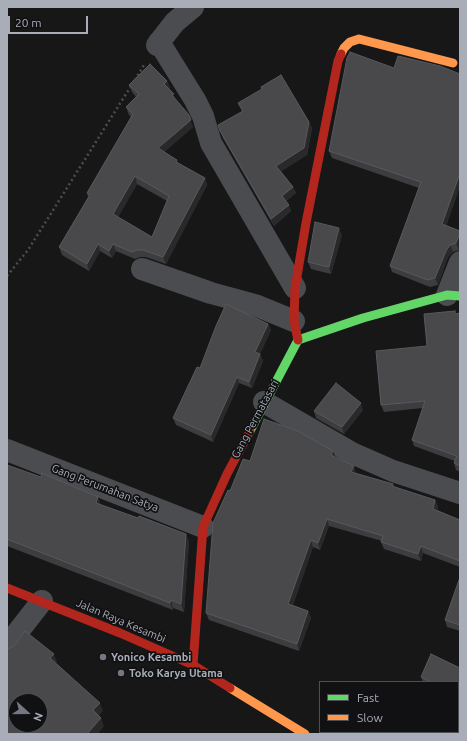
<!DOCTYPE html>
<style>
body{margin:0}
#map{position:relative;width:467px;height:741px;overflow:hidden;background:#171717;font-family:Ubuntu,sans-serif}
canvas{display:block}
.frame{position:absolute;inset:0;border:8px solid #a8adb8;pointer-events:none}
.legend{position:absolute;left:319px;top:681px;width:140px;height:52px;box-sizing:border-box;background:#111113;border:1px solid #4d4f55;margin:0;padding:5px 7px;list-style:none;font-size:12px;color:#a8adb8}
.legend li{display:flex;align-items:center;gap:8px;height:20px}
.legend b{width:20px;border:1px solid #4d4f55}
.north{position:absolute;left:8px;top:693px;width:40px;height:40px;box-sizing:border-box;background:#111113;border:1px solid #4d4f55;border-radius:50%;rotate:111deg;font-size:11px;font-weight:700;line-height:16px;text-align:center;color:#a8adb8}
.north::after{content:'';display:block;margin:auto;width:14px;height:18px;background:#757880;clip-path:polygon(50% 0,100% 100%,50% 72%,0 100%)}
.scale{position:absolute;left:8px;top:16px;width:80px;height:18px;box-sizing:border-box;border:2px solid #a8adb8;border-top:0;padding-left:5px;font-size:12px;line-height:14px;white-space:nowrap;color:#a8adb8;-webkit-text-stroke:3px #111113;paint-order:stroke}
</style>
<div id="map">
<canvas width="467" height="741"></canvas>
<div class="frame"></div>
<ul class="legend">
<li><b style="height:5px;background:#63d668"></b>Fast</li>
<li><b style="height:5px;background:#ff974d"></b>Slow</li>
</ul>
<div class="north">N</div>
<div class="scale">20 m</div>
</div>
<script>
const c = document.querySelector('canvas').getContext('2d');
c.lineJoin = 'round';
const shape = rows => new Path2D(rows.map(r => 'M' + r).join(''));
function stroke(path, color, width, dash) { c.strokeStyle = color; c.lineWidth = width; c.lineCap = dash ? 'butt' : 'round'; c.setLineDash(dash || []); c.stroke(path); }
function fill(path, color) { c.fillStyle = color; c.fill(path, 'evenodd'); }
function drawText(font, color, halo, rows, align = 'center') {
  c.font = font + ' Ubuntu,sans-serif'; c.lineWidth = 3.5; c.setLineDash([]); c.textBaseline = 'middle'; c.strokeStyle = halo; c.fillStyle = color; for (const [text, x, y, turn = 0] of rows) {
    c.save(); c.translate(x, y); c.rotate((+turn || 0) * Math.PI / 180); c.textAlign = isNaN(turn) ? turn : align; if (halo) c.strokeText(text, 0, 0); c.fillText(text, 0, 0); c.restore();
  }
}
stroke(shape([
 [135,80,144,65],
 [7,276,28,250,131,86]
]), '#4d4e52', 2.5, [2, 3]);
stroke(shape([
 [159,42,195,100,203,116,211,143,295,288],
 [157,45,175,22,193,7],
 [142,269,211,293,255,305,294,321],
 [447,295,460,262],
 [264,402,352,453,393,471,460,493],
 [7,450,203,527],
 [7,646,42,601]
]), '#4b4c50', 22);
stroke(shape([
 [250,431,298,340,363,318,447,295,460,296]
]), '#63d668', 9);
stroke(shape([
 [341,54,344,48,350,42,359,39,453,63],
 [230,688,305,734]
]), '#ff974d', 9);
stroke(shape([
 [298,340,294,321,295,288,306,223,338,61,341,54],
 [7,588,120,633,193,665,230,688],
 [193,665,203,527,227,474,250,431]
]), '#b3261e', 9);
fill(shape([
 [394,68,460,74,460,186,446,226,460,231,460,246,459,250,453,252,448,257,438,285,430,287,392,272,390,266,419,188,332,158,329,151],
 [167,81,170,88,169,89,193,127,164,152,179,163,205,178,207,185,166,264,146,257,140,257,135,259,116,251,112,258,100,251,89,271,62,255,59,247,88,197,87,193,131,117,129,115,126,107,136,97,132,92,129,85],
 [137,184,167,201,152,237,118,217],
 [238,103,309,122,312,128,307,155,281,171,293,187,296,193,286,201,289,205,291,211,274,226,223,138,220,131,242,111],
 [342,235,331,274,311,269,308,262],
 [460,313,460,472,456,470,454,463,455,461,414,446,412,440,423,408,384,412,381,405,427,346,456,314],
 [268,324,271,330,260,354,263,361,252,388,239,383,213,442,176,425,173,418,200,368],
 [363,410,344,434,316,418,314,411],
 [336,458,356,473,393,484,394,487,435,500,438,507,437,510,460,520,460,567,423,553,421,561,384,549,381,542,382,541,329,526,320,550,313,547,293,605,308,611,311,618,299,651,209,620,206,613,230,491,250,461],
 [7,465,101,505,138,518,186,534,189,542,184,612,173,608,173,610,7,546],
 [460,577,460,631,447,627,445,620],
 [431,654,460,668,460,719,458,724,458,682,423,682,421,677]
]), '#3d3d3f');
fill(shape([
 [167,81,170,88,167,91,164,84],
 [189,115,193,127,160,156,158,148],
 [309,122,312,128,307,155,279,173,276,166],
 [135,176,137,184,116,221,113,214],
 [459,176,460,179,460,186,444,231,442,224],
 [205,178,207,185,166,264,163,257],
 [293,187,296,193,284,203,282,196],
 [289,205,291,211,274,226,271,219],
 [339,228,342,235,331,274,329,267],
 [460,233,460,246,459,250,456,243],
 [98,244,100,251,89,271,87,264],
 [113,244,116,251,112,258,109,251],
 [450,245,453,252,448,257,438,285,435,278,446,251],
 [268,324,271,330,258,359,255,352],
 [260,354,263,361,252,388,249,382],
 [237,377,239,383,213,442,211,435],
 [361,403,363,410,344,434,342,427],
 [333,451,336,458,331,455],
 [354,466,356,473,354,479,351,472],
 [98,497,101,505,96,503],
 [435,500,438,507,435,516,433,509],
 [327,519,329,526,320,550,318,543],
 [186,534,189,542,184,612,181,604],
 [311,540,313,547,291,611,288,604],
 [421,546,423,553,421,561,418,554],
 [171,600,173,608,173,610,170,603],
 [308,611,311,618,299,651,297,644],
 [54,654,57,662,53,666,50,658],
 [100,703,103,711,96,719,93,710],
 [460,706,460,719,458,724,458,711],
 [101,718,104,726,98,734,87,734],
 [450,732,455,732,454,734,449,734]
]), '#29292a');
const building = shape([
 [350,52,394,68,398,56,440,66,460,74,460,176,459,176,442,224,460,231,460,233,456,243,450,245,446,251,435,278,428,280,390,266,421,182,329,151,347,58,350,52],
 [150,64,167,81,164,84,174,94,172,95,189,115,191,120,158,148,177,160,176,162,205,178,163,257,143,250,137,250,132,252,113,244,109,251,98,244,87,264,59,247,90,195,87,193,133,114,126,107,139,94,129,85,150,64],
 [135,176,169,196,152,237,113,214,135,176],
 [281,75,309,122,304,148,276,166,293,187,282,196,289,205,271,219,220,131,218,125,243,111,238,103,262,89,261,87,281,75],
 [315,222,339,228,329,267,308,262,315,222],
 [226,304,268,324,255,352,260,354,249,382,237,377,211,435,173,418,197,367,200,368,216,326,226,304],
 [455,311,455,314,460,313,460,466,454,463,457,456,412,440,425,401,381,405,376,351,427,346,424,314,455,311],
 [336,383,361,403,342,427,314,411,336,383],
 [264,419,298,431,333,451,331,455,354,466,351,472,393,484,392,486,435,500,433,509,460,520,460,561,421,546,418,554,381,542,383,536,327,519,318,543,311,540,288,604,308,611,297,644,206,613,213,523,228,490,230,491,243,459,250,461,264,419],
 [7,465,41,477,42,473,98,497,96,503,138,518,139,516,186,534,181,604,171,600,170,603,7,539,7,465],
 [460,577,460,625,445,620,460,577],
 [25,631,54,654,50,658,100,703,93,710,101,718,87,734,7,734,7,649,8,649,14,646,25,631],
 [16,701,40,701,40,725,16,725,16,701],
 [431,654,460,668,460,706,458,711,458,682,431,682,421,677,431,654],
 [409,732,450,732,449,734,408,734,409,732]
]);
fill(building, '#49494c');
stroke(building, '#58595d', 1);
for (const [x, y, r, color] of [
 [103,657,4,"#757880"],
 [121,673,4,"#757880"]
]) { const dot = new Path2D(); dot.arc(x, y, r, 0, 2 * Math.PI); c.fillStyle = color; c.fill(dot); stroke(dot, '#111113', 1.5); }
drawText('11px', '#a8adb8', '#111113', [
 ["Gang Permatasari",255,419,-62],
 ["Gang Perumahan Satya",105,488,21],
 ["Jalan Raya Kesambi",121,621,23]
]);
drawText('bold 11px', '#a8adb8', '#111113', [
 ["Yonico Kesambi",111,657],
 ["Toko Karya Utama",129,673]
], 'left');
</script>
